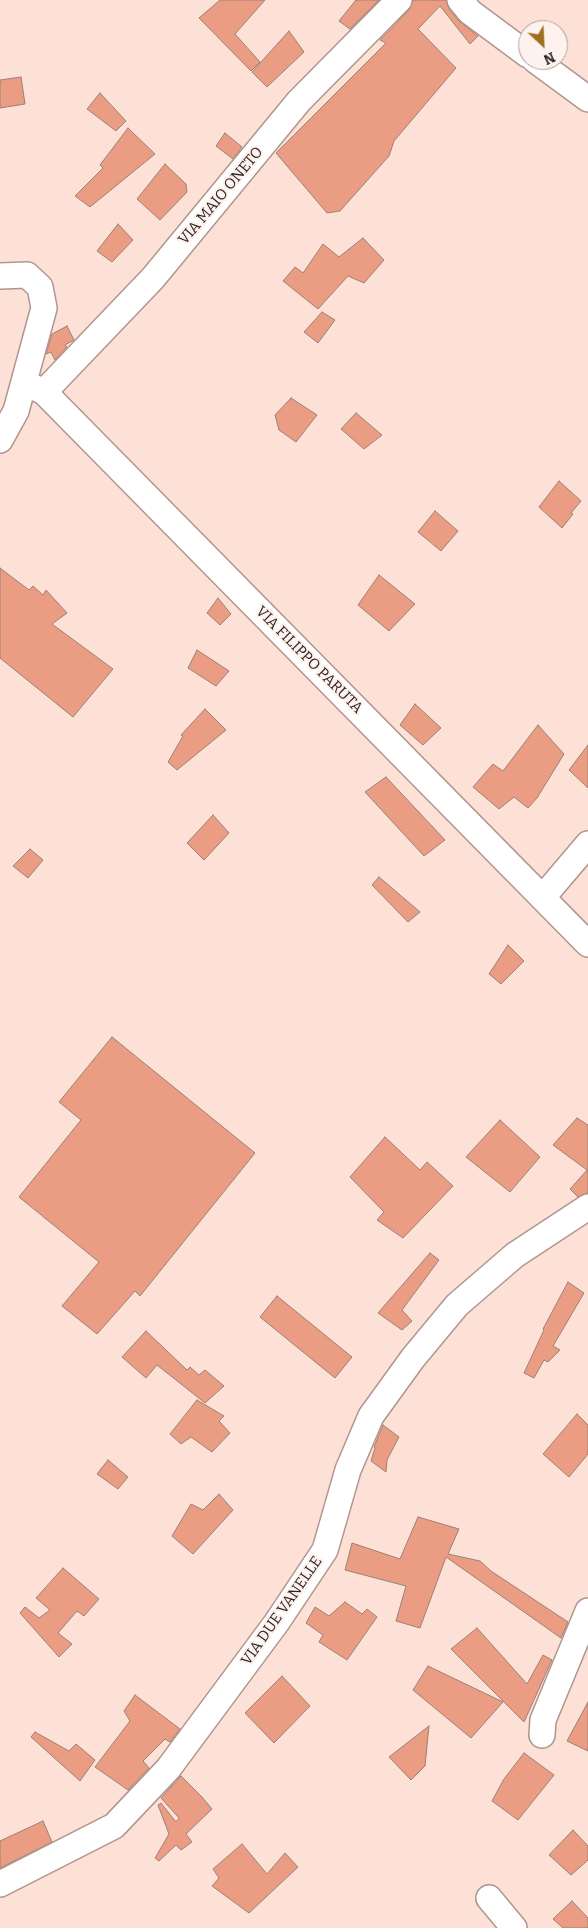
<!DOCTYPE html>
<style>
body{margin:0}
#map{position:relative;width:588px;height:1928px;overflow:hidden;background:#fde1d7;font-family:Bitter,serif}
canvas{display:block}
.north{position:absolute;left:518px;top:20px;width:50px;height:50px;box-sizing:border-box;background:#fef2ee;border:1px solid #aba09c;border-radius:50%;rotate:155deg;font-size:14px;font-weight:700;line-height:20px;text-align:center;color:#2f2522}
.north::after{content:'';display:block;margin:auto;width:18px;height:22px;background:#9e7022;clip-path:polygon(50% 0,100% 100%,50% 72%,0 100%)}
</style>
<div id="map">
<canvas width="588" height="1928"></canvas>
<div class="north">N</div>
</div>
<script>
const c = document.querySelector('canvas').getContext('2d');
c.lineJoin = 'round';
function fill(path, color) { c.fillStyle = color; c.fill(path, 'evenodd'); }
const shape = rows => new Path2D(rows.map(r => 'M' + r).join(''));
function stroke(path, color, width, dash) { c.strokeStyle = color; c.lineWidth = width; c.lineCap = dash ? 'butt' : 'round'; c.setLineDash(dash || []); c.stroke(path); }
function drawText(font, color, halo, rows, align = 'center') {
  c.font = font + ' Bitter,serif'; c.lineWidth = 4.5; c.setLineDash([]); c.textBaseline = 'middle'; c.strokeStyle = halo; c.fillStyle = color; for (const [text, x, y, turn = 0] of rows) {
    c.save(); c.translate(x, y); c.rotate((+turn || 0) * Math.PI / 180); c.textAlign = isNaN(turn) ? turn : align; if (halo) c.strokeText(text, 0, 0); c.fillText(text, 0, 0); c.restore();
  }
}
const building = shape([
 [220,0,265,0,235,34,260,62,251,71,199,18,220,0],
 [356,0,379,0,350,29,339,21,356,0],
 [413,0,446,0,449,9,459,21,478,36,470,44,440,6,418,29,456,68,394,141,389,156,340,211,327,213,276,153,386,43,380,40,409,10,413,0],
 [289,31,304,52,267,87,252,72,289,31],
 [21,77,25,104,0,108,0,80,21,77],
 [100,93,126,121,116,131,87,109,100,93],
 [128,128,155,154,90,207,75,196,103,168,100,165,128,128],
 [225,133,242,147,233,159,216,146,225,133],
 [165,164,186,184,187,192,160,220,137,199,165,164],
 [118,224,133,240,112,262,97,251,118,224],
 [363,238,384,260,364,283,348,276,318,309,283,281,295,267,303,273,323,244,339,257,363,238],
 [322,312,335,320,318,343,304,332,322,312],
 [67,326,74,340,65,345,67,347,55,360,51,352,46,354,52,334,67,326],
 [291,398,317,415,296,442,279,430,275,415,291,398],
 [356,413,382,435,364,449,341,429,356,413],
 [559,481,581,501,571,513,573,514,562,528,539,507,559,481],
 [435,511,458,531,441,551,418,532,435,511],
 [0,568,29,590,33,586,43,595,46,590,67,613,52,624,113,669,73,717,0,658,0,568],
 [379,575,415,604,389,631,358,605,379,575],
 [218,598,231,614,220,625,207,613,218,598],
 [197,650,229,671,216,686,188,668,197,650],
 [415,704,441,728,423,745,400,725,415,704],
 [205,709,226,730,177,770,168,762,183,736,181,735,205,709],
 [538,725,564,754,537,798,528,808,514,797,499,809,473,787,493,764,503,771,538,725],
 [588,745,588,788,569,770,588,745],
 [386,777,445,840,424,856,365,792,386,777],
 [213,815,229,833,204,860,187,843,213,815],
 [30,849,43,860,28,878,13,866,30,849],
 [379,877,420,912,408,922,372,885,379,877],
 [508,945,524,961,501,984,489,974,508,945],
 [112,1037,255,1153,140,1296,135,1291,97,1334,62,1306,99,1262,19,1197,81,1120,59,1102,112,1037],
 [577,1118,588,1125,588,1193,578,1197,570,1189,587,1170,553,1145,577,1118],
 [500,1120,540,1157,510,1192,466,1157,500,1120],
 [385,1137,420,1170,427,1162,453,1186,403,1238,377,1220,384,1212,350,1177,385,1137],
 [430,1253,439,1260,402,1310,412,1321,402,1330,378,1313,430,1253],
 [568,1282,584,1293,553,1346,560,1350,548,1362,544,1360,534,1378,524,1373,544,1330,543,1329,568,1282],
 [277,1296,352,1357,335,1378,260,1317,277,1296],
 [146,1331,187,1370,190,1367,199,1375,205,1370,224,1386,205,1403,157,1365,146,1378,122,1357,146,1331],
 [197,1400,224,1416,219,1421,230,1433,212,1452,191,1437,181,1444,170,1434,197,1400],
 [577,1414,588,1425,588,1454,569,1477,543,1454,577,1414],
 [383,1425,399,1437,387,1460,386,1472,371,1461,375,1448,374,1447,383,1425],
 [108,1460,128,1477,118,1489,97,1474,108,1460],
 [219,1494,233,1510,193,1554,172,1536,191,1504,203,1510,219,1494],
 [418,1517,459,1529,448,1554,480,1561,491,1571,568,1622,561,1638,446,1557,420,1628,396,1621,406,1586,345,1570,352,1543,400,1559,418,1517],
 [63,1568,99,1599,84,1616,77,1611,58,1633,72,1644,59,1657,20,1613,25,1607,39,1618,50,1610,36,1598,63,1568],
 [345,1602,362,1614,367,1609,377,1617,347,1660,319,1642,323,1635,306,1623,315,1607,329,1616,345,1602],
 [477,1628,527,1684,543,1655,552,1660,524,1722,451,1649,477,1628],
 [428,1666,503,1702,471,1738,413,1690,428,1666],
 [282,1676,310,1706,274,1743,245,1713,282,1676],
 [135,1695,180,1729,170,1742,165,1739,143,1761,149,1768,128,1790,95,1767,130,1721,124,1711,135,1695],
 [588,1702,588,1751,567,1741,588,1702],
 [429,1726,425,1766,411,1780,389,1757,429,1726],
 [35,1732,69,1751,76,1744,95,1760,80,1781,31,1737,35,1732],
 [524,1753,554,1775,518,1820,492,1801,504,1779,524,1753],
 [181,1776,202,1797,212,1809,186,1834,192,1842,181,1850,176,1845,159,1861,155,1858,169,1834,158,1805,161,1803,176,1822,179,1818,161,1798,181,1776],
 [43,1821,52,1842,0,1868,0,1841,43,1821],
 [573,1830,588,1846,588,1860,571,1875,549,1855,573,1830],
 [242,1844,267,1874,285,1853,298,1867,249,1913,212,1886,219,1878,213,1869,242,1844],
 [572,1901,588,1918,588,1928,563,1928,553,1919,572,1901]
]);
fill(building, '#ea9d82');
stroke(building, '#9a8178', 1);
const minor = shape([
 [460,0,470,12,528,55],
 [535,60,588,99],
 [0,276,27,275,40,287,44,308,16,411,0,440],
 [25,383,44,392,588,944],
 [44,392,153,278,299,101,399,0],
 [543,897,588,844],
 [542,1735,543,1720,588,1611],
 [0,1884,114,1826,168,1769,277,1622,325,1550,348,1470,371,1416,413,1358,457,1305,515,1255,588,1207],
 [489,1898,514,1928]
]);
stroke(minor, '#b0968d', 28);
stroke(minor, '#fff', 25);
drawText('15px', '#2f2522', '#fef2ee', [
 ["VIA MAIO ONETO",221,196,-50],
 ["VIA FILIPPO PARUTA",309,660,45],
 ["VIA DUE VANELLE",282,1611,-55]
]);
</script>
